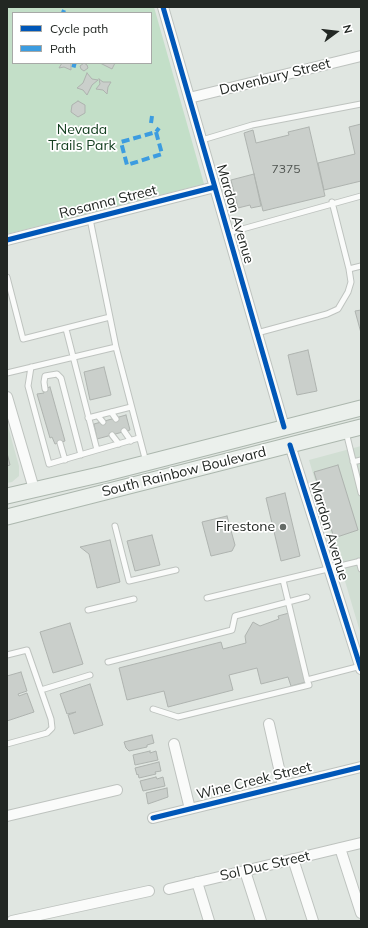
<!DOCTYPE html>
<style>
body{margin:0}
#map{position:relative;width:368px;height:928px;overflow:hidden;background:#e0e6e1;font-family:Mulish,sans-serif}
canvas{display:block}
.frame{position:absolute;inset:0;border:8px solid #222723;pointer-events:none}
.legend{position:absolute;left:12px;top:12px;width:140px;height:52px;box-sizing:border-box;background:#fff;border:1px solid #a7a9a7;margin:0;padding:5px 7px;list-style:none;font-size:12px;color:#222723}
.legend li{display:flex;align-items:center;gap:8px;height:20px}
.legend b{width:20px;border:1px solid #a7a9a7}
.north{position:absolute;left:316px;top:12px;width:40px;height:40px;-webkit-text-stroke:3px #fff;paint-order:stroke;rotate:75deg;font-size:11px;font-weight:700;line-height:16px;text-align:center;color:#222723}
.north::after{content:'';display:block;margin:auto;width:14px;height:18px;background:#222723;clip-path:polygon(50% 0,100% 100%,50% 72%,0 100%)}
</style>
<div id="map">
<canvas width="368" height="928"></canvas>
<div class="frame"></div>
<ul class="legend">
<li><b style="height:5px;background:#0057b8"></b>Cycle path</li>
<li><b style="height:5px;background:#3c9ce0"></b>Path</li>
</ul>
<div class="north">N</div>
</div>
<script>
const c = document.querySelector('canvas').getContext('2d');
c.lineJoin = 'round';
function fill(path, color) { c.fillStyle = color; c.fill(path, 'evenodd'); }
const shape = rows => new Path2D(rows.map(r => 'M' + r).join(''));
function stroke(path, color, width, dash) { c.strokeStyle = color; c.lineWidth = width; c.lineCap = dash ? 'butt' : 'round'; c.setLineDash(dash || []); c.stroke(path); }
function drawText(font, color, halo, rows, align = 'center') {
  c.font = font + ' Mulish,sans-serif'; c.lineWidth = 3.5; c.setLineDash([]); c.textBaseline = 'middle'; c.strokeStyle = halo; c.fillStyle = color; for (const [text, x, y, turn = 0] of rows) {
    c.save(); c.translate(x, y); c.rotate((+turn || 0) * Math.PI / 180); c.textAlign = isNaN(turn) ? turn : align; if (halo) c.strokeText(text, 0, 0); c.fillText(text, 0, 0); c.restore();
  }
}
fill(shape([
 [7,423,19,466,19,476,12,482,7,483],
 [361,446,361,635,309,460]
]), '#d1ded3');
fill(shape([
 [7,7,154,7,204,184,7,234],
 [13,13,151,13,151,63,13,63]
]), '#c3dfc8');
const building = shape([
 [62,63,71,63,71,70,64,67,59,68,62,63],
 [84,63,87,65,88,68,84,71,81,69,80,66,84,63],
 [100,63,115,63,112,69,100,63],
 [87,73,92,79,98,80,92,85,87,95,83,90,77,88,83,83,87,73],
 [99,79,103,82,111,82,108,87,107,94,103,90,96,89,100,84,99,79],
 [78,101,85,105,85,113,78,117,71,112,72,105,78,101],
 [361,124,361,181,324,190,318,163,355,154,349,127,361,124],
 [309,127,325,196,263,211,244,133,253,130,256,143,289,135,288,132,309,127],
 [254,174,261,206,251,208,250,205,238,208,231,180,254,174],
 [361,310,361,333,355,311,361,310],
 [308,350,317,391,297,395,288,355,308,350],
 [104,367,111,395,90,400,84,372,104,367],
 [50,387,65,441,55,444,52,437,50,438,37,394,44,393,43,389,50,387],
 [126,415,130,430,97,439,94,424,126,415],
 [7,453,10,465,7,466,7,453],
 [338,465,358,530,334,538,314,472,338,465],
 [285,493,300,556,281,561,266,498,285,493],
 [227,516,235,545,232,551,211,556,202,522,227,516],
 [152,535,160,565,135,571,127,541,152,535],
 [110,540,120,582,97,588,89,554,80,547,110,540],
 [289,613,306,682,291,686,288,677,261,684,257,668,229,675,233,690,168,707,164,691,127,700,119,668,221,642,223,649,246,643,245,636,253,622,260,626,279,619,278,616,289,613],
 [70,623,83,664,53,673,40,632,70,623],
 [21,672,27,691,18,694,19,696,27,693,34,712,7,721,7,676,21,672],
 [90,684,103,725,74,734,68,715,76,712,67,714,60,694,90,684],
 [152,735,154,743,147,745,147,747,129,751,126,748,124,742,152,735],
 [150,751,150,753,156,751,158,760,135,765,133,755,150,751],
 [159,762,161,771,155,772,156,774,139,778,138,774,137,775,135,768,159,762],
 [156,777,157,779,163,777,165,786,143,791,140,781,156,777],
 [167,788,168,797,148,804,146,793,167,788]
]);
fill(building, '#cacfcb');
stroke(building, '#aeb3af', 1);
const lane = shape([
 [202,140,252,125,361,104],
 [90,219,116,347],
 [228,233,361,196],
 [349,269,361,266],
 [7,277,23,339,110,317],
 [257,333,327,314,338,309,348,292,351,282,349,269,332,202],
 [31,367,28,386,49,464,97,450,66,329],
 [7,373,116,347,146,462],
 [45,389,44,382,45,376,57,374,61,378,81,455],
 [111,412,116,419],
 [98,416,103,422],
 [88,418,131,407],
 [124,431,131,441],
 [346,432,361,493],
 [112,435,119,444],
 [60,443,65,460],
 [97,450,139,438],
 [353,462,361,460],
 [115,526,129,581,176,570],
 [359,561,361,569],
 [283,580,307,680,361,666],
 [207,598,361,561],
 [88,610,134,599],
 [7,655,27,650,51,719,52,728,47,733,7,744],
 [108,662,232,630,235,616,307,597],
 [41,690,90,675],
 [153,709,178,717,309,685,307,680]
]);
const street = shape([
 [163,7,284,427],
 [189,98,361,56],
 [7,240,215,187],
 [7,397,34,489],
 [290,445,361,669],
 [269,724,283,786],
 [174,744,190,809],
 [7,816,117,790],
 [153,818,361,767],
 [340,848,361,913],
 [293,859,313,921],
 [245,871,261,921],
 [197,882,209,921],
 [169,889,361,843],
 [12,921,149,891]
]);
const primary = shape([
 [7,496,103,474,361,408],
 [7,517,361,427]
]);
stroke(lane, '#bec3bf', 7);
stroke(street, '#bec3bf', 12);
stroke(primary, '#acb7ae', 17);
stroke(lane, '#fafbfa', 5);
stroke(street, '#fafbfa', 10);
stroke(primary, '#ebf0ec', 15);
stroke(shape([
 [63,13,64,10],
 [72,65,76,66],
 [151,123,152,116],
 [156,132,162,154,127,165,121,142,156,132,159,128]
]), '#3c9ce0', 4, [8, 4]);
stroke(shape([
 [163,7,284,427],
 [7,240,215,187],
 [290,445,361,669],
 [153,818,361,767]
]), '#0057b8', 5);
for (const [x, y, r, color] of [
 [283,527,4,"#646a66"]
]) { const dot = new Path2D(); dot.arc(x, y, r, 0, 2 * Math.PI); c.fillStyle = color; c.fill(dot); stroke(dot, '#fff', 1.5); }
drawText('12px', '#4e534f', null, [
 ["7375",286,169]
]);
drawText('14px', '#222723', '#fff', [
 ["Davenbury Street",275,77,-14],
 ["Rosanna Street",108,202,-14],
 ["Mardon Avenue",235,214,74],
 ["South Rainbow Boulevard",184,472,-14],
 ["Mardon Avenue",329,531,73],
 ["Wine Creek Street",254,781,-14],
 ["Sol Duc Street",265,866,-13]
]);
drawText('14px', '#154021', '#fff', [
 ["Nevada",82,130],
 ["Trails Park",82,146]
]);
drawText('14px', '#222723', '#fff', [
 ["Firestone",275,527]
], 'right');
</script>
